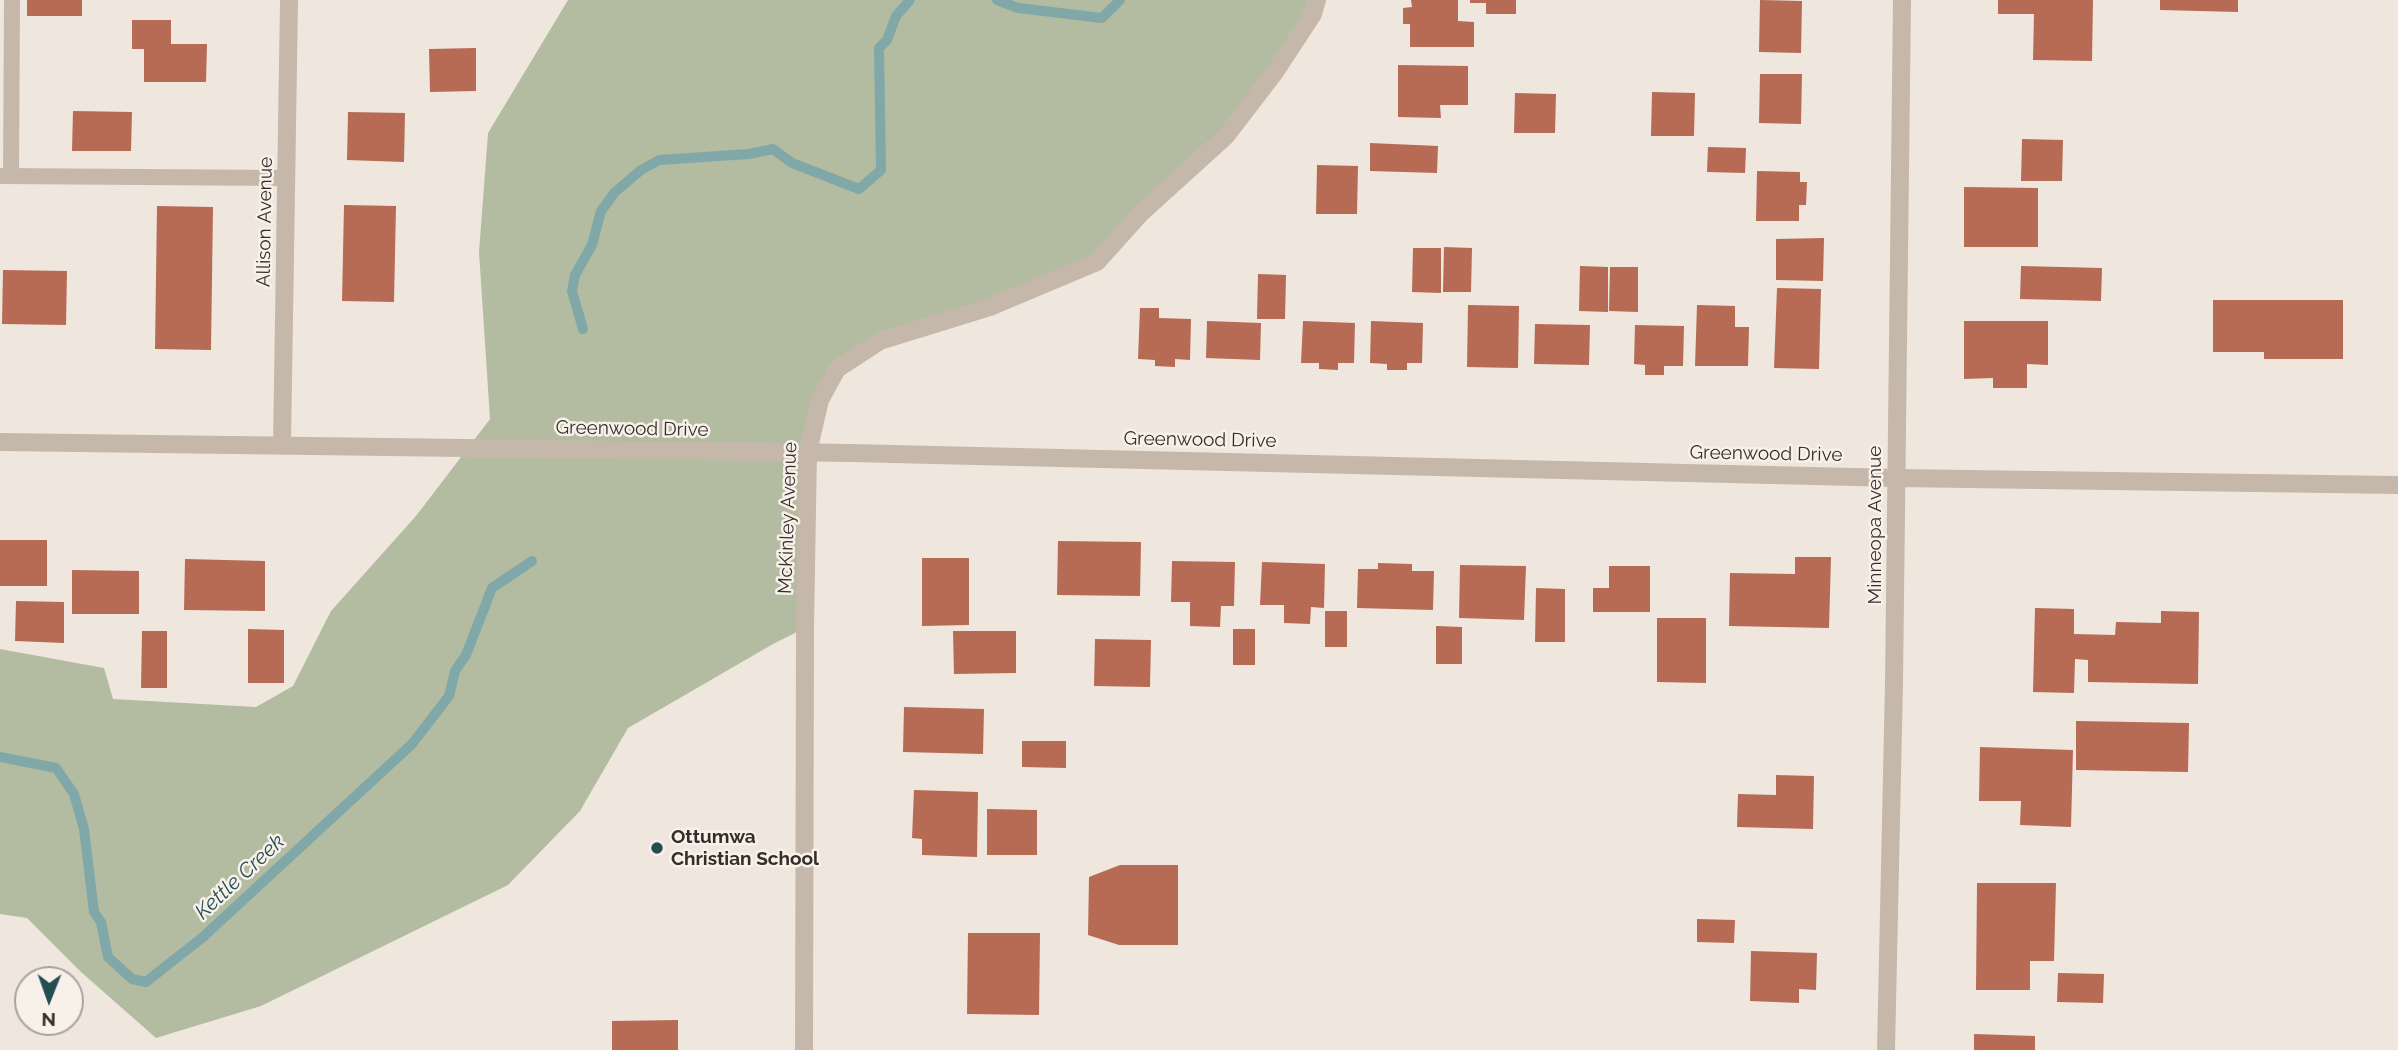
<!DOCTYPE html>
<style>
body{margin:0}
#map{position:relative;width:2398px;height:1050px;overflow:hidden;background:#efe7de;font-family:Raleway,sans-serif}
canvas{display:block}
.north{position:absolute;left:14px;top:966px;width:70px;height:70px;box-sizing:border-box;background:#f7f1ea;border:2px solid #a9a39d;border-radius:50%;rotate:181deg;font-size:19px;font-weight:700;line-height:28px;text-align:center;color:#352d29}
.north::after{content:'';display:block;margin:auto;width:24px;height:32px;background:#244f51;clip-path:polygon(50% 0,100% 100%,50% 72%,0 100%)}
</style>
<div id="map">
<canvas width="2398" height="1050"></canvas>
<div class="north">N</div>
</div>
<script>
const c = document.querySelector('canvas').getContext('2d');
c.lineJoin = 'round';
function fill(path, color) { c.fillStyle = color; c.fill(path, 'evenodd'); }
const shape = rows => new Path2D(rows.map(r => 'M' + r).join(''));
function stroke(path, color, width, dash) { c.strokeStyle = color; c.lineWidth = width; c.lineCap = dash ? 'butt' : 'round'; c.setLineDash(dash || []); c.stroke(path); }
function drawText(font, color, halo, rows, align = 'center') {
  c.font = font + ' Raleway,sans-serif'; c.lineWidth = 5; c.setLineDash([]); c.textBaseline = 'middle'; c.strokeStyle = halo; c.fillStyle = color; for (const [text, x, y, turn = 0] of rows) {
    c.save(); c.translate(x, y); c.rotate((+turn || 0) * Math.PI / 180); c.textAlign = isNaN(turn) ? turn : align; if (halo) c.strokeText(text, 0, 0); c.fillText(text, 0, 0); c.restore();
  }
}
fill(shape([
 [568,0,1317,0,1275,72,1097,262,880,341,837,369,820,400,805,628,773,644,628,728,580,811,508,885,261,1006,156,1038,81,972,27,918,0,914,0,649,104,668,113,699,256,707,293,686,331,611,416,516,490,419,479,252,488,133]
]), '#b3bca0');
stroke(shape([
 [997,0,1018,8,1102,18,1120,0],
 [583,329,572,291,575,275,592,245,601,211,615,192,641,170,659,160,749,154,773,149,792,163,859,189,881,170,879,48,887,40,896,16,910,0],
 [0,757,56,768,74,794,84,829,94,912,101,922,108,957,132,979,146,982,203,937,412,744,449,696,455,671,466,655,492,588,532,561]
]), '#80a8a9', 10);
fill(shape([
 [27,0,82,0,82,16,27,16],
 [1411,0,1458,0,1458,21,1474,22,1474,47,1410,47,1410,24,1403,24,1403,8,1412,7],
 [1470,0,1516,0,1516,14,1486,14,1486,3,1470,3],
 [1760,0,1802,1,1801,53,1759,52],
 [1998,0,2093,0,2092,61,2033,60,2034,14,1998,14],
 [2160,0,2238,0,2238,12,2160,10],
 [132,20,171,20,171,44,207,44,206,82,144,82,144,49,132,49],
 [476,48,476,91,430,92,429,49],
 [1398,65,1468,66,1468,105,1440,105,1441,118,1398,117],
 [1760,74,1802,74,1801,124,1759,123],
 [1652,92,1695,93,1694,136,1651,136],
 [1515,93,1556,94,1555,133,1514,133],
 [73,111,132,112,131,151,72,151],
 [348,112,405,113,404,162,347,160],
 [2022,139,2063,140,2062,181,2021,181],
 [1370,143,1438,146,1437,173,1370,171],
 [1708,147,1746,148,1745,173,1707,172],
 [1317,165,1358,166,1357,214,1316,214],
 [1757,171,1800,172,1800,182,1807,182,1806,205,1799,205,1799,221,1756,221],
 [1964,187,2038,188,2038,247,1964,247],
 [344,205,396,206,394,302,342,301],
 [157,206,213,207,211,350,155,349],
 [1824,238,1823,281,1776,280,1776,239],
 [1444,247,1472,248,1471,292,1443,292],
 [1413,248,1441,248,1441,293,1412,292],
 [1580,266,1608,267,1608,312,1579,311],
 [2021,266,2102,268,2101,301,2020,299],
 [1610,267,1638,267,1638,312,1609,311],
 [3,270,67,271,66,325,2,324],
 [1258,274,1286,275,1285,319,1257,319],
 [1777,288,1821,289,1819,369,1774,368],
 [2213,300,2343,300,2343,359,2264,359,2264,352,2213,352],
 [1468,305,1519,306,1518,368,1467,367],
 [1697,305,1735,306,1735,327,1749,327,1748,366,1695,366],
 [1140,308,1159,308,1159,318,1191,319,1190,360,1175,359,1175,367,1155,366,1155,360,1138,359],
 [1207,321,1261,323,1260,360,1206,358],
 [1303,321,1355,323,1354,363,1338,363,1338,370,1319,369,1319,363,1301,363],
 [1371,321,1423,323,1422,363,1407,363,1407,370,1387,370,1387,364,1370,363],
 [1964,321,2048,321,2048,365,2027,364,2027,388,1993,388,1993,378,1964,379],
 [1535,324,1590,325,1589,365,1534,364],
 [1635,325,1684,326,1683,366,1664,366,1664,375,1645,375,1645,365,1634,364],
 [0,540,47,540,47,586,0,586],
 [1058,541,1141,542,1140,596,1057,595],
 [1795,557,1831,557,1829,628,1729,626,1730,573,1795,574],
 [922,558,969,558,969,625,922,626],
 [185,559,265,561,265,611,184,610],
 [1172,561,1235,562,1234,606,1221,606,1220,627,1190,626,1190,602,1171,602],
 [1262,562,1325,564,1324,608,1311,607,1310,624,1284,623,1284,605,1260,605],
 [1378,563,1412,564,1412,571,1434,571,1433,610,1357,608,1358,569,1378,569],
 [1460,565,1526,566,1524,620,1459,618],
 [1609,566,1650,566,1650,612,1593,612,1593,588,1609,588],
 [72,570,139,571,139,614,72,614],
 [1536,588,1565,589,1565,642,1535,642],
 [16,601,64,602,64,643,15,641],
 [2035,608,2074,609,2074,634,2115,635,2116,622,2161,623,2161,611,2199,612,2198,684,2088,682,2088,660,2075,659,2074,693,2033,692],
 [1325,611,1347,611,1347,647,1325,647],
 [1657,618,1706,618,1706,683,1657,682],
 [1436,626,1462,627,1462,664,1436,664],
 [248,629,284,630,284,683,248,683],
 [1233,629,1255,629,1255,665,1233,665],
 [142,631,167,631,167,688,141,688],
 [953,631,1016,631,1016,673,954,674],
 [1095,639,1151,640,1150,687,1094,686],
 [904,707,984,709,983,754,903,752],
 [2076,721,2189,723,2188,772,2076,770],
 [1022,741,1066,741,1066,768,1022,767],
 [1980,747,2073,750,2071,827,2020,825,2021,801,1979,801],
 [1776,775,1814,776,1813,829,1737,827,1738,794,1776,795],
 [914,790,978,792,977,857,922,855,922,839,912,838],
 [987,809,1037,810,1037,855,987,855],
 [1120,865,1178,865,1178,945,1119,945,1088,935,1089,877],
 [1977,883,2056,883,2054,961,2030,961,2030,990,1976,990],
 [1697,919,1735,920,1734,943,1697,942],
 [968,933,1040,933,1039,1015,967,1014],
 [1751,951,1817,953,1816,990,1799,989,1799,1003,1750,1001],
 [2058,973,2104,974,2103,1003,2057,1002],
 [678,1020,678,1050,612,1050,612,1021],
 [1974,1034,2035,1036,2035,1050,1974,1050]
]), '#b76a54');
stroke(shape([
 [0,176,287,178],
 [11,176,12,0]
]), '#c6b7ab', 16);
stroke(shape([
 [282,445,289,0],
 [804,1050,805,628,808,452,820,400,837,369,880,341,990,307,1097,262,1141,213,1226,136,1275,72,1313,14,1317,0],
 [1886,1050,1894,683,1902,0]
]), '#c6b7ab', 18);
stroke(shape([
 [0,442,851,453,1896,478,2398,485]
]), '#c6b7ab', 18);
for (const [x, y, r, color] of [
 [657,848,7,"#244f51"]
]) { const dot = new Path2D(); dot.arc(x, y, r, 0, 2 * Math.PI); c.fillStyle = color; c.fill(dot); stroke(dot, '#f7f1ea', 2.5); }
drawText('19px', '#352d29', '#f7f1ea', [
 ["Allison Avenue",265,222,-89],
 ["Greenwood Drive",632,429,1],
 ["Greenwood Drive",1200,440,1],
 ["Greenwood Drive",1766,454,1],
 ["McKinley Avenue",788,518,-88],
 ["Minneopa Avenue",1875,525,-90]
]);
drawText('bold 19px', '#352d29', '#f7f1ea', [
 ["Ottumwa",671,837],
 ["Christian School",671,859]
], 'left');
drawText('italic 21px', '#244f51', '#f7f1ea', [
 ["Kettle Creek",240,877,-43]
]);
</script>
